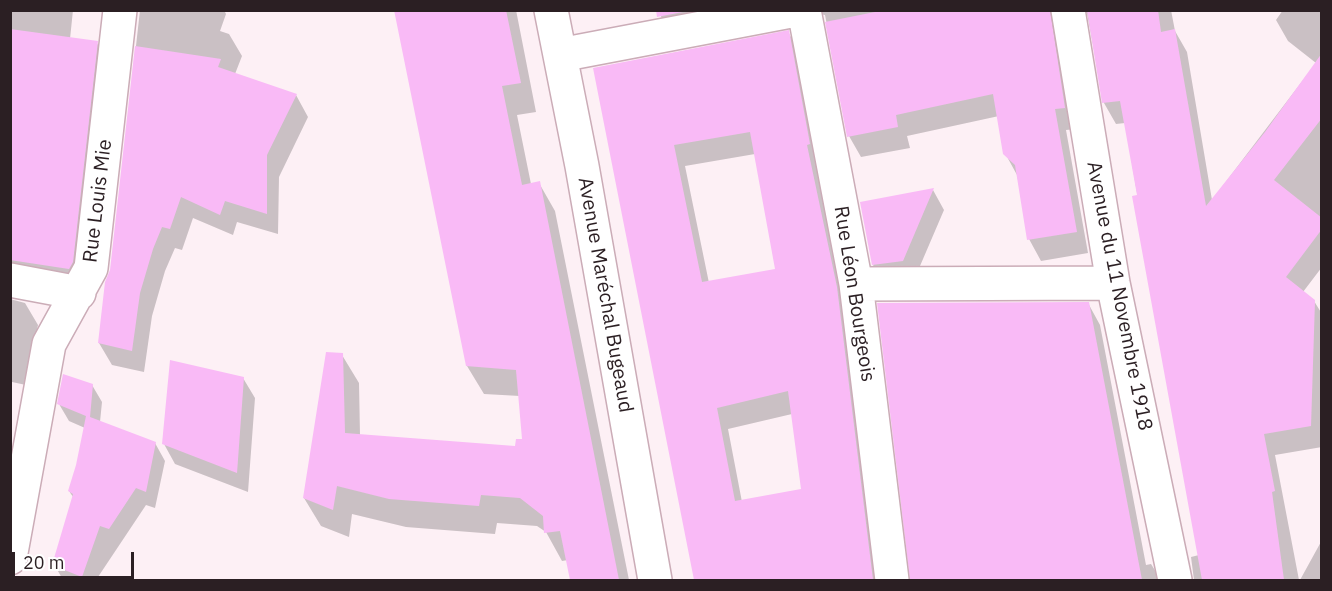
<!DOCTYPE html>
<meta charset="utf-8">
<style>
body{margin:0}
#map{position:relative;width:1332px;height:591px;overflow:hidden;background:#fdf0f5;font-family:"IBM Plex Sans",sans-serif}
canvas{display:block}
.frame{position:absolute;inset:0;border:12px solid #2b1f23;pointer-events:none}
.scale{position:absolute;left:12px;top:552px;width:122px;height:27px;box-sizing:border-box;border:3px solid #2b1f23;border-top:0;padding-left:8px;font-size:18px;line-height:21px;white-space:nowrap;color:#2b1f23;-webkit-text-stroke:4px #fff;paint-order:stroke}
</style>
<div id="map">
<canvas width="1332" height="591"></canvas>
<div class="frame"></div>
<div class="scale">20 m</div>
</div>
<script>
const c = document.querySelector('canvas').getContext('2d');
c.lineJoin = 'round';
function fill(path, color) { c.fillStyle = color; c.fill(path, 'evenodd'); }
const shape = rows => new Path2D(rows.map(r => 'M' + r).join(''));
function stroke(path, color, width, dash) { c.strokeStyle = color; c.lineWidth = width; c.lineCap = dash ? 'butt' : 'round'; c.setLineDash(dash || []); c.stroke(path); }
function drawText(font, color, halo, rows, align = 'center') {
  c.font = font + ' "IBM Plex Sans",sans-serif'; c.lineWidth = 5; c.setLineDash([]); c.textBaseline = 'middle'; c.strokeStyle = halo; c.fillStyle = color; for (const [text, x, y, turn = 0] of rows) {
    c.save(); c.translate(x, y); c.rotate((+turn || 0) * Math.PI / 180); c.textAlign = isNaN(turn) ? turn : align; if (halo) c.strokeText(text, 0, 0); c.fillText(text, 0, 0); c.restore();
  }
}
fill(shape([
 [10,10,73,10,70,39,97,43,109,64,85,285,10,288],
 [140,10,224,10,226,14,220,31,229,34,242,56,235,74,296,95,308,117,279,177,278,234,237,222,233,235,193,218,182,250,175,248,165,271,152,316,144,372,112,365,99,343,111,270],
 [396,10,516,10,536,112,517,115,531,184,539,183,555,211,629,580,573,580,568,560,562,561,546,532,537,526,497,523,495,534,406,527,352,514,349,537,321,526,304,498,342,355,359,383,360,435,516,448,524,440,520,396,484,394,467,366],
 [658,10,1171,10,1175,31,1187,52,1212,200,1316,63,1288,41,1276,20,1283,10,1322,10,1322,267,1303,292,1314,301,1322,314,1322,447,1275,455,1299,580,1194,580,1191,557,1199,555,1125,123,1116,124,1104,103,1087,13,1077,12,1076,129,1066,130,1088,253,1041,261,1029,239,1017,175,1005,153,999,116,907,136,910,148,861,157,849,136,825,15,805,12,671,38],
 [788,32,800,53,849,309,882,580,695,580,594,69],
 [755,154,776,271,709,283,685,166],
 [792,414,802,490,742,502,728,429],
 [933,190,944,210,914,280,884,285,873,265],
 [10,299,25,303,38,325,26,385,12,382,10,387],
 [1088,303,1100,325,1146,565,1151,564,1161,580,912,580],
 [243,378,255,398,248,492,175,464,164,444],
 [92,385,102,402,100,422,155,443,165,461,155,508,146,505,96,580,63,580,54,564,73,497,69,491,78,465,85,428,69,421,59,404],
 [1322,540,1322,580,1300,580]
]), '#0003');
fill(shape([
 [394,10,506,10,521,83,502,86,522,185,540,181,619,580,570,580,560,531,544,533,543,516,520,498,481,495,479,506,389,499,337,486,333,510,303,498,326,352,343,353,345,433,515,446,516,439,522,439,516,370,466,366],
 [656,10,693,10,657,17],
 [885,10,1050,10,1065,108,1055,109,1077,232,1027,240,1015,165,1003,154,993,94,896,115,898,127,847,137,825,22],
 [1087,10,1158,10,1161,32,1175,29,1206,206,1265,132,1322,53,1322,118,1274,180,1322,218,1322,229,1286,277,1315,300,1311,426,1264,434,1275,491,1272,492,1284,580,1202,580,1132,196,1137,195,1120,101,1102,103],
 [10,29,98,41,73,262,69,269,10,260],
 [789,30,810,144,807,145,837,287,873,580,694,580,593,68],
 [750,132,775,269,702,282,674,145],
 [788,391,801,489,735,501,717,408],
 [135,46,221,59,218,67,297,94,267,155,267,214,225,201,220,215,181,197,170,229,162,227,153,249,140,293,132,351,98,343,105,282,110,270],
 [934,188,903,261,872,265,860,202],
 [1089,302,1142,580,910,580,877,303],
 [170,360,244,377,237,473,162,444],
 [63,374,93,384,90,417,156,442,146,492,136,488,109,529,100,526,82,577,52,565,73,494,68,491,76,465,86,416,57,404]
]), '#f9baf6');
const minor = shape([
 [551,10,582,166,655,580],
 [804,10,856,284,892,580],
 [1068,10,1113,283,1175,580],
 [560,55,796,10],
 [10,280,79,293],
 [856,284,1113,283],
 [10,558,49,344,91,268,120,10]
]);
stroke(minor, '#cbacb7', 36);
stroke(minor, '#fff', 33);
drawText('20px', '#2b1f23', '#fff', [
 ["Rue Louis Mie",98,201,-83],
 ["Rue Léon Bourgeois",854,294,81],
 ["Avenue Maréchal Bugeaud",605,295,80],
 ["Avenue du 11 Novembre 1918",1119,296,79]
]);
</script>
